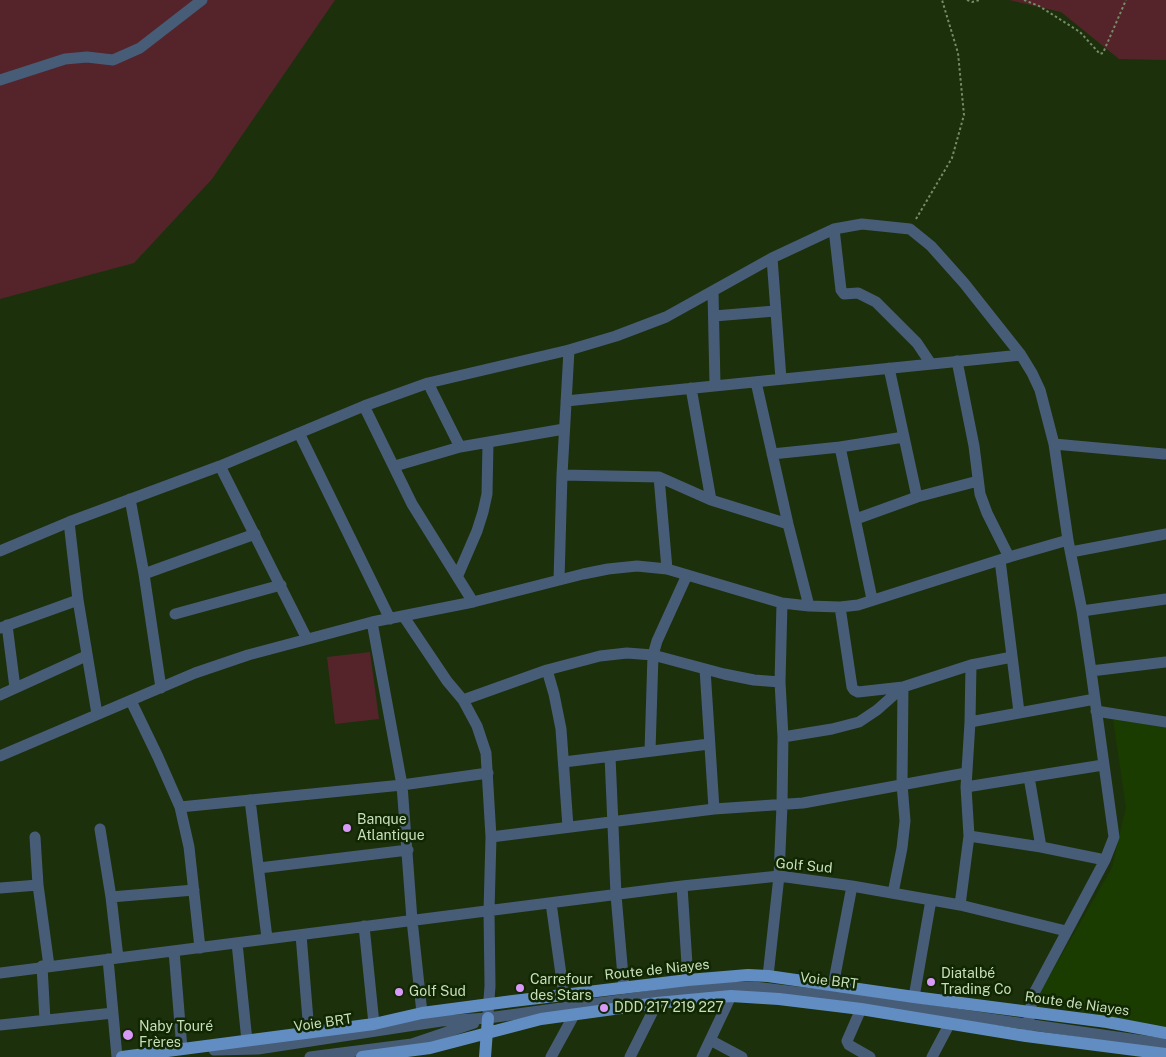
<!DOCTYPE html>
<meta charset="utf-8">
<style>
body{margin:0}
canvas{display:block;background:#1b300b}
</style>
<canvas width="1166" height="1057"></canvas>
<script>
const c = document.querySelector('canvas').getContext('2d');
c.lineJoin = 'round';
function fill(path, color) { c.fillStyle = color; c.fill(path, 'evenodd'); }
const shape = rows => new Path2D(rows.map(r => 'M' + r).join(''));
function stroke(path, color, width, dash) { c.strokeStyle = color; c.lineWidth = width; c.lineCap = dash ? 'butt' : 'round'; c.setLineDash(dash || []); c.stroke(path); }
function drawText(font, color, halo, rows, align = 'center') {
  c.font = font + ' "Public Sans",sans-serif'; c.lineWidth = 5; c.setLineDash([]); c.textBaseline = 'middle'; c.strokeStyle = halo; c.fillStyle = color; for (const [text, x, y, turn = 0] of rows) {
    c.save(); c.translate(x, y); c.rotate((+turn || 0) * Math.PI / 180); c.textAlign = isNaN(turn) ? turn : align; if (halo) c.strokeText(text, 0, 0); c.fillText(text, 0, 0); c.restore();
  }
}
fill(shape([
 [1113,719,1166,728,1166,1028,1034,1003,1112,868,1126,807]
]), '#1b3c00');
fill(shape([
 [0,0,335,0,212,179,134,263,0,299],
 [1009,0,1166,0,1166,60,1119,59,1061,12],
 [370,652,379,719,335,724,327,657]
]), '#54242a');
stroke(shape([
 [967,0,972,2,980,0],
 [1024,0,1039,6,1080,32,1100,54,1103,53,1126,0],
 [916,219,952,158,964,115,958,53,942,0]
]), '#768c68', 2, [2.5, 2.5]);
stroke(shape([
 [0,80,65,59,87,57,113,60,140,48,202,0],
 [834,229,841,290,844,294,858,293,876,302,917,343,931,364],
 [772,258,781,379],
 [713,292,715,385],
 [714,316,775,311],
 [957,361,974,446,980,494,987,513,1009,557],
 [889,368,917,497],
 [756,382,788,524,809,606],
 [428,383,460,447],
 [691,388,711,500],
 [566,401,1021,355],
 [364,406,412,504,473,602],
 [299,433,390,619],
 [1054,444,1164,454],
 [840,447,872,599],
 [772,454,840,447,904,437],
 [220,466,307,639],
 [395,466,460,447,564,429],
 [562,475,659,477,711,500,788,524],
 [659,477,667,569],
 [130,499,144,574,161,688],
 [856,519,917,497,978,481],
 [69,522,78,600,97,714],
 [0,551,69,522,220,466,364,406,428,383,569,350,616,336,666,317,772,258,834,229,862,224,910,229,931,246,964,283,1021,355,1032,373,1040,390,1054,444,1068,540,1082,611,1091,671,1114,837,1105,860,1033,995,1026,1036],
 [1071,552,1166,534],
 [1000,560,1019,712],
 [144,574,255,534],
 [458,575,477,531,483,512,487,494,488,443],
 [559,580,562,475,569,350],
 [840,607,852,687,854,690,858,692,903,687,971,665,1012,657],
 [1082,611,1166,599],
 [175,614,281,585],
 [404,617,447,681,463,700,477,726,486,753,491,837,489,911,490,986,488,1013],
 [372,622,402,785,412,920,422,1013],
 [7,625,15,688],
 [0,628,78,600],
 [705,669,714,809],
 [547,670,554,694,561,729,568,827],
 [1091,671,1166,662],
 [0,695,86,656],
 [463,700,547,670,600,656,627,653,653,655,724,674,754,680,780,682],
 [131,701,158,757,180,807,189,847,200,948],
 [1096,711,1166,722],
 [970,722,1095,699],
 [783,737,832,729,859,722,877,710,903,687],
 [650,751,653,655,657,641,687,575],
 [0,756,195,673,248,655,372,622,473,602,583,574,608,569,637,566,667,569,782,603,809,606,840,607,858,605,1009,557,1068,540],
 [610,756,616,895,624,988],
 [564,762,709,744],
 [1029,777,1041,847],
 [966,787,1103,765],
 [250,800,267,938],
 [180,807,402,785,488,773],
 [100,829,111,897,118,958],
 [969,836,1041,847,1105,860],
 [35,837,38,885,49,966],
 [491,837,714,809,803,803,966,773],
 [259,868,408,850],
 [682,886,688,980],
 [0,888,38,885],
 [893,893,902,848,905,821,902,784,903,687],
 [111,897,194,890],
 [551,903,564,996],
 [960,905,969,836,966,787,970,722,971,665],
 [364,926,374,1024],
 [301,935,309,1032],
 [237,943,247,1041],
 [174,951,182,1049],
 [108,959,117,1057],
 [42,966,45,1020],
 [0,973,682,886,779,876,852,886,960,905,1066,931],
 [768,976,779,876,782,805,783,737,780,682,782,603],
 [833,986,852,886],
 [914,997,931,900],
 [861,1009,847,1041,849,1045,870,1057],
 [0,1025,113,1013],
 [710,1040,742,1057],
 [214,1050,258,1049,441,1021,488,1018,709,988,754,987,830,996,1166,1044],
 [310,1057,412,1044,474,1023],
 [551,1057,574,1015],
 [630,1057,657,1003],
 [702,1057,731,996],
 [932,1057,950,1023]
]), '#475c76', 11);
stroke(shape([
 [122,1057,374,1024,422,1013,513,1001,688,980,748,975,768,976,914,997,1107,1022,1166,1033],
 [362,1057,430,1048,541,1019,657,1003,731,996,779,999,861,1009,1026,1036,1166,1054],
 [485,1057,488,1018]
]), '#628dc2', 12);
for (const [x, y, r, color] of [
 [347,828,5,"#d99af7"],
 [931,982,5,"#d99af7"],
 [520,988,5,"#d99af7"],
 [399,992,5,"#d99af7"],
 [604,1008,5,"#d99af7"],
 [128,1035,6,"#d99af7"]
]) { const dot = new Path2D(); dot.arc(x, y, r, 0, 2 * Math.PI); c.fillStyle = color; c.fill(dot); stroke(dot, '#112602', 2); }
drawText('14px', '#c8dfbb', '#112602', [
 ["Banque",357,820],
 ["Atlantique",357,836],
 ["Diatalbé",941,974],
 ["Trading Co",941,990],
 ["Carrefour",530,980],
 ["des Stars",530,996],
 ["Golf Sud",409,992],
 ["DDD 217 219 227",614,1008],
 ["Naby Touré",139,1027],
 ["Frères",139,1043]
], 'left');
drawText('14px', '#c8dfbb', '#112602', [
 ["Golf Sud",804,866,5],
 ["Route de Niayes",657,970,-6],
 ["Voie BRT",829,981,7],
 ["Route de Niayes",1077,1004,8],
 ["Voie BRT",323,1023,-8]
]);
</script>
